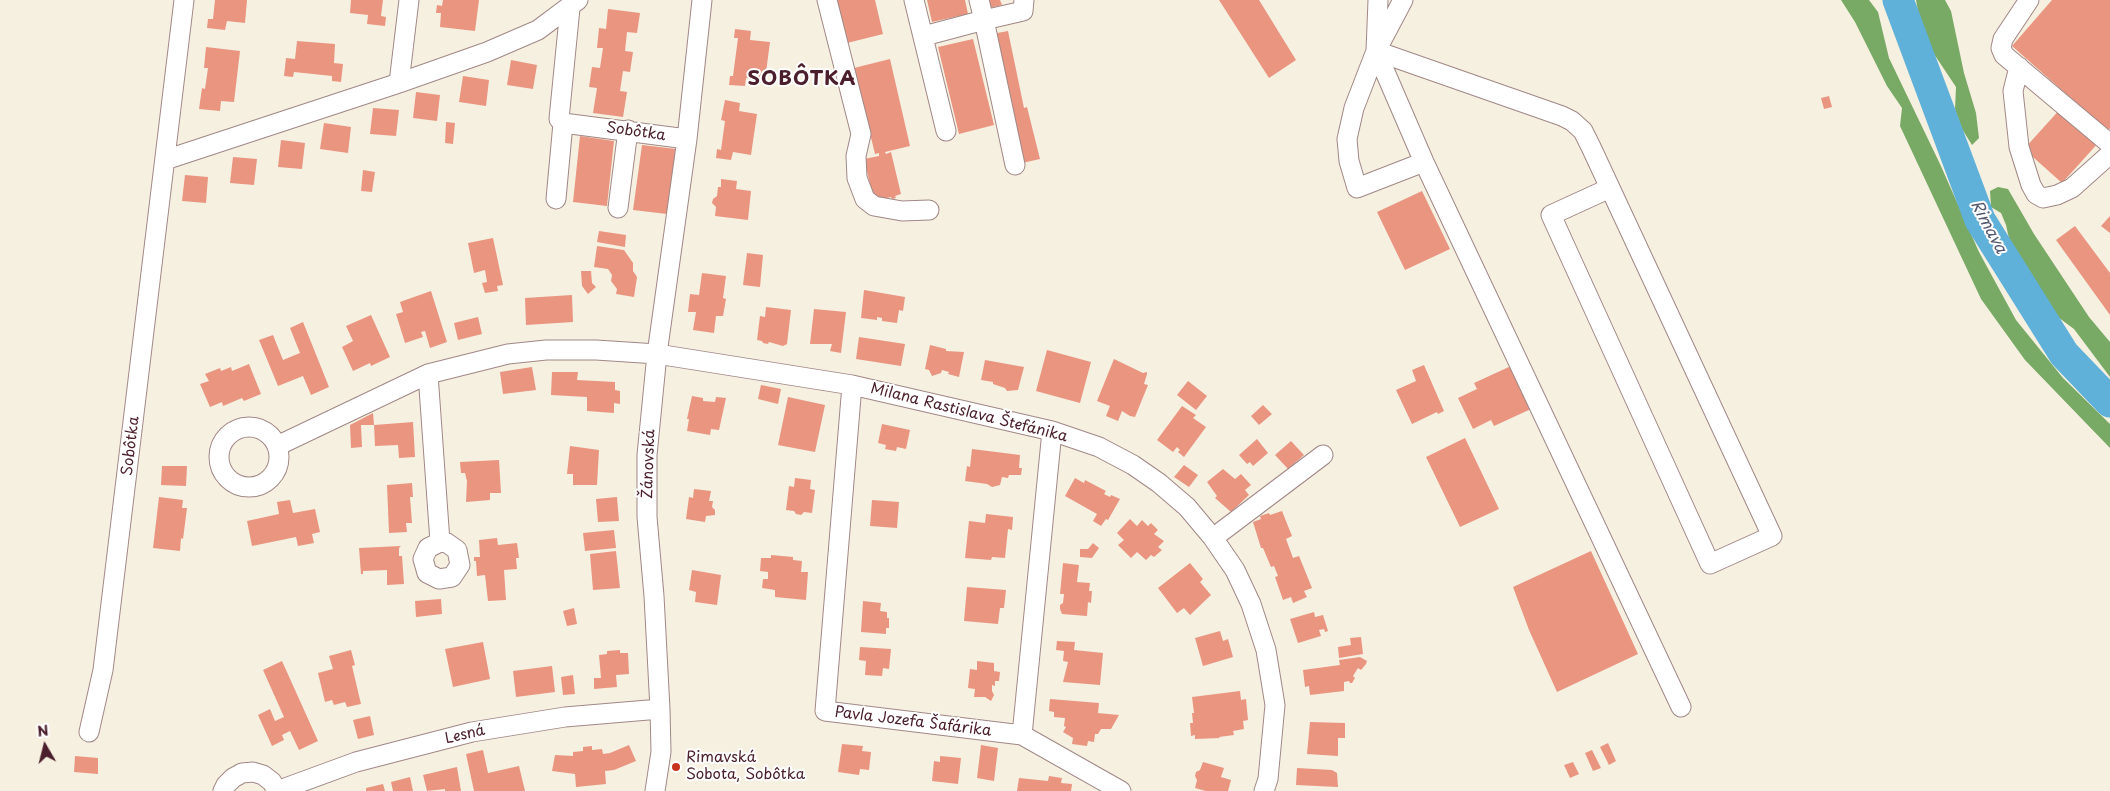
<!DOCTYPE html>
<meta charset="utf-8">
<style>
body{margin:0}
#map{position:relative;width:2110px;height:791px;overflow:hidden;background:#f6f0e1;font-family:"Playpen Sans",sans-serif}
canvas{display:block}
.north{position:absolute;left:20px;top:721px;width:50px;height:50px;-webkit-text-stroke:4px #fff;paint-order:stroke;rotate:352deg;font-size:14px;font-weight:700;line-height:20px;text-align:center;color:#4a1f2b}
.north::after{content:'';display:block;margin:auto;width:18px;height:22px;background:#4a1f2b;clip-path:polygon(50% 0,100% 100%,50% 72%,0 100%)}
</style>
<div id="map">
<canvas width="2110" height="791"></canvas>
<div class="north">N</div>
</div>
<script>
const c = document.querySelector('canvas').getContext('2d');
c.lineJoin = 'round';
function fill(path, color) { c.fillStyle = color; c.fill(path, 'evenodd'); }
const shape = rows => new Path2D(rows.map(r => 'M' + r).join(''));
function stroke(path, color, width, dash) { c.strokeStyle = color; c.lineWidth = width; c.lineCap = dash ? 'butt' : 'round'; c.setLineDash(dash || []); c.stroke(path); }
function drawText(font, color, halo, rows, align = 'center') {
  c.font = font + ' "Playpen Sans",sans-serif'; c.lineWidth = 4; c.setLineDash([]); c.textBaseline = 'middle'; c.strokeStyle = halo; c.fillStyle = color; for (const [text, x, y, turn = 0] of rows) {
    c.save(); c.translate(x, y); c.rotate((+turn || 0) * Math.PI / 180); c.textAlign = isNaN(turn) ? turn : align; if (halo) c.strokeText(text, 0, 0); c.fillText(text, 0, 0); c.restore();
  }
}
fill(shape([
 [1841,0,1869,0,1878,12,1889,58,1940,164,1979,252,2016,320,2063,378,2110,424,2110,448,2025,360,1981,299,1900,126,1902,108,1887,86,1855,22],
 [1916,0,1945,0,1951,11,1964,73,1976,113,1979,138,1972,145,1962,129,1955,109,1956,87,1926,42,1920,23],
 [1998,187,2008,189,2034,234,2089,317,2110,342,2110,377,2074,329,2047,309,2031,285,2022,263,2010,243,2006,225,2001,213,1991,207,1990,191]
]), '#78aa65');
stroke(shape([
 [1898,0,1980,220,2064,354,2110,402]
]), '#5fb1da', 31);
fill(shape([
 [215,0,247,0,245,23,227,21,225,30,207,28,208,19,213,19],
 [351,0,383,0,381,16,386,17,385,26,367,24,368,15,350,13],
 [443,0,479,0,475,31,440,27,441,13,436,13,437,5,442,6],
 [836,0,875,0,883,34,847,43],
 [927,0,965,0,968,14,932,22],
 [984,0,1000,0,1002,5,986,9],
 [1219,0,1259,0,1296,60,1269,78],
 [2052,0,2110,0,2110,128,2108,131,2012,46],
 [608,9,640,13,637,33,627,32,625,51,633,52,630,72,623,71,620,91,627,92,623,117,593,113,597,88,589,87,592,67,600,68,603,48,597,48,599,28,606,29],
 [735,29,751,31,750,40,770,42,765,80,746,78,745,86,729,85,730,76,733,76,738,38,734,38],
 [1008,31,1024,108,1027,107,1040,159,1022,163,992,34],
 [973,39,994,125,959,134,938,47],
 [297,41,335,44,334,63,343,64,341,82,332,81,332,76,294,72,293,77,284,76,286,58,295,59],
 [206,47,240,51,234,102,221,101,220,111,199,109,202,88,205,89,208,68,204,68],
 [890,59,910,146,885,152,886,154,891,152,901,194,895,196,896,198,892,199,891,197,874,201,864,159,879,156,879,153,875,154,854,68],
 [511,60,537,65,533,89,507,85],
 [463,76,489,80,486,106,459,102],
 [416,92,440,95,437,121,413,118],
 [1829,96,1832,107,1824,109,1821,98],
 [725,100,740,103,739,111,757,114,751,155,733,152,731,160,716,158,717,149,721,150,725,121,721,120],
 [2062,107,2100,141,2062,183,2024,149],
 [373,108,399,110,396,136,370,134],
 [446,122,455,123,453,144,445,143],
 [324,123,351,127,348,153,320,149],
 [580,136,614,141,607,206,573,202],
 [281,140,305,143,302,169,278,167],
 [642,145,676,149,667,214,633,210],
 [233,157,257,159,254,185,230,183],
 [363,170,375,172,372,192,361,191],
 [185,175,208,177,206,203,182,201],
 [721,179,737,181,736,189,751,191,748,220,715,216,716,207,712,203,713,199,717,196,718,187,721,187],
 [1422,191,1450,249,1405,270,1377,212],
 [2110,216,2110,233,2101,226],
 [2075,226,2110,273,2110,315,2056,240],
 [599,231,626,235,625,247,597,242],
 [493,238,503,285,497,286,498,291,485,293,482,283,487,282,485,270,474,273,468,243],
 [597,246,624,250,633,263,633,271,637,277,634,297,616,294,617,289,611,281,612,275,608,269,594,267],
 [747,253,763,255,760,287,743,285],
 [581,271,591,271,592,283,596,287,588,294,582,286],
 [702,273,726,276,723,298,726,299,723,316,716,316,714,333,693,330,696,312,688,312,690,294,699,295],
 [864,290,905,297,903,311,899,310,897,323,882,321,882,318,877,317,877,320,861,318],
 [431,291,447,342,430,348,425,331,421,332,423,337,405,343,396,314,403,312,400,302],
 [572,295,573,322,526,325,525,298],
 [766,307,791,310,787,344,783,346,769,342,768,344,763,343,762,341,757,340,760,316,765,317],
 [814,309,846,312,841,353,830,351,832,344,810,344],
 [371,315,390,357,371,366,370,363,353,371,342,347,353,341,346,326],
 [478,317,482,334,458,340,454,323],
 [303,322,329,387,311,395,303,376,278,386,259,340,273,335,283,360,300,353,290,328],
 [859,337,905,344,901,366,856,359],
 [930,345,946,349,946,351,964,352,959,377,948,374,949,372,942,370,941,373,932,376,929,370,925,369],
 [1047,350,1091,362,1080,403,1036,391],
 [1114,359,1143,373,1147,372,1147,374,1144,384,1148,385,1135,417,1130,416,1122,411,1118,421,1106,416,1110,406,1097,401],
 [985,360,1024,367,1018,390,1007,391,1005,388,993,384,993,382,981,380],
 [249,364,261,394,244,401,242,398,223,406,222,402,210,407,200,384,209,381,205,374,220,368,221,371,231,367,232,371],
 [1424,365,1444,411,1438,414,1437,412,1412,424,1396,390,1416,381,1412,370],
 [1511,366,1531,409,1494,426,1491,420,1473,429,1458,398,1477,389,1474,383],
 [532,367,536,390,503,394,500,372],
 [552,372,578,372,577,380,615,382,615,390,620,391,620,404,614,403,614,413,587,411,587,397,551,395],
 [1188,381,1207,396,1196,410,1177,395],
 [761,385,781,389,778,404,758,399],
 [692,396,703,398,703,401,715,402,716,397,726,398,719,430,711,429,710,435,687,431,689,419,687,419],
 [788,397,825,405,815,452,778,445],
 [1263,405,1272,414,1259,425,1251,416],
 [1182,406,1196,415,1193,418,1206,427,1184,457,1178,452,1180,450,1177,447,1173,452,1157,440],
 [373,413,374,425,361,425,362,447,351,448,350,425],
 [413,422,415,457,399,458,398,445,375,446,374,425],
 [882,424,910,430,906,449,897,447,896,451,885,449,886,445,878,443],
 [1465,438,1499,509,1460,527,1426,457],
 [1257,439,1268,453,1253,466,1250,462,1247,464,1239,455],
 [1291,441,1304,455,1288,469,1275,455],
 [570,446,599,450,597,485,573,485,573,474,567,474],
 [972,449,1020,455,1019,468,1022,468,1021,475,1009,475,1008,478,1002,477,1000,485,992,487,987,484,965,481,967,466,970,467],
 [499,460,501,493,490,493,490,500,466,502,467,481,465,473,461,473,460,462],
 [1184,465,1198,475,1189,487,1174,477],
 [162,466,187,466,186,486,161,485],
 [1223,469,1235,479,1241,474,1251,485,1245,490,1249,495,1231,512,1215,498,1217,496,1207,482],
 [795,478,811,480,810,489,815,490,812,513,804,512,801,515,796,514,794,511,786,510,789,486,794,487],
 [1075,478,1084,483,1085,480,1106,491,1104,494,1110,497,1111,495,1120,499,1108,520,1106,519,1101,526,1093,521,1097,514,1065,496],
 [412,483,413,497,410,497,412,523,406,523,407,532,389,533,387,485],
 [694,489,711,491,709,501,713,501,712,507,715,510,715,515,706,516,705,522,686,519,689,497,693,498],
 [159,497,183,500,182,508,187,508,183,539,181,538,180,551,153,548],
 [617,497,619,521,598,522,596,499],
 [290,500,293,513,315,509,320,532,312,534,314,543,298,546,296,537,252,546,247,521,279,514,277,502],
 [872,500,899,502,897,528,870,526],
 [1282,511,1292,536,1286,539,1293,558,1299,556,1312,588,1304,591,1307,597,1293,603,1291,597,1283,600,1275,577,1278,576,1274,566,1271,567,1263,548,1261,548,1253,522,1261,519,1260,516,1269,513,1270,515],
 [986,514,1013,517,1012,530,1008,529,1005,558,992,557,991,560,965,558,969,521,985,523],
 [1130,519,1137,526,1142,520,1148,526,1151,523,1158,530,1154,534,1164,541,1158,547,1162,550,1154,557,1151,555,1146,560,1137,552,1131,558,1118,545,1124,540,1117,533],
 [614,530,616,548,585,551,583,533],
 [497,538,498,545,517,543,519,558,516,558,517,569,504,570,506,600,488,601,485,575,477,576,476,561,474,561,474,557,480,557,479,540],
 [1093,543,1099,548,1092,558,1080,557,1080,549,1088,549],
 [401,546,399,548,399,556,402,556,404,584,387,585,387,570,363,571,363,574,361,574,359,548],
 [616,551,620,588,593,590,590,554],
 [1591,551,1638,654,1557,692,1529,630,1513,587],
 [771,555,793,557,793,560,802,561,801,572,808,572,806,600,775,597,775,590,762,588,763,579,768,579,768,572,760,571,761,558,771,558],
 [1063,563,1079,565,1077,582,1090,583,1089,591,1092,591,1091,603,1088,602,1087,616,1062,614,1060,609,1060,605,1063,603,1064,594,1060,594],
 [1190,563,1203,579,1200,582,1211,595,1190,615,1184,608,1177,613,1158,588],
 [692,570,721,575,717,605,695,602,696,592,689,590],
 [967,587,1006,590,1004,608,1000,608,998,624,964,621],
 [441,599,442,614,416,617,415,601],
 [863,601,881,603,880,611,887,612,887,618,889,618,889,628,886,628,886,634,861,632],
 [574,608,577,624,567,626,563,611],
 [1314,612,1315,617,1323,615,1328,631,1325,632,1324,629,1319,630,1321,636,1298,643,1290,619],
 [1220,631,1223,641,1228,639,1233,657,1203,666,1195,638],
 [1361,637,1363,654,1339,658,1338,647,1351,645,1350,638],
 [1057,641,1075,642,1074,650,1103,653,1100,685,1063,682,1068,662,1063,661,1064,651,1056,650],
 [483,642,490,679,453,687,445,649],
 [860,647,891,649,889,669,883,668,882,676,865,675,866,661,859,660],
 [351,650,355,665,352,666,361,704,347,707,345,702,334,705,332,700,325,702,318,673,333,669,329,656],
 [620,650,620,653,628,653,629,674,616,675,617,687,594,689,594,678,601,678,599,655,607,654,607,651],
 [1360,657,1367,661,1366,664,1361,670,1358,668,1353,676,1355,678,1352,683,1350,683,1349,681,1344,682,1344,691,1310,695,1309,686,1305,687,1303,670,1340,665,1339,660],
 [282,661,318,741,299,750,290,731,282,735,284,740,272,746,258,715,270,709,275,721,284,717,263,670],
 [977,661,994,663,994,671,1000,672,999,681,995,681,995,686,992,685,992,691,994,695,991,701,985,697,974,697,975,689,968,688,970,669,977,670],
 [552,666,555,692,516,697,513,671],
 [573,675,575,694,563,695,561,677],
 [1240,691,1241,700,1246,699,1248,720,1243,721,1244,729,1233,731,1234,735,1219,737,1220,738,1195,739,1195,735,1191,736,1190,723,1193,723,1192,713,1194,713,1192,697],
 [1050,699,1099,703,1098,713,1119,715,1111,729,1101,729,1098,734,1095,734,1094,742,1088,741,1087,746,1072,744,1073,738,1063,732,1066,727,1064,726,1065,718,1054,717,1054,712,1049,711],
 [370,716,374,735,358,739,353,720],
 [1310,722,1345,723,1345,738,1338,738,1338,756,1307,754],
 [1608,743,1616,761,1609,765,1600,747],
 [842,744,863,746,862,751,871,752,869,770,860,769,859,775,838,772],
 [629,745,636,761,614,770,605,771,606,784,576,787,575,774,552,771,555,755,573,756,573,752,583,751,583,747,592,746,592,750,602,749,603,754,610,753],
 [981,745,998,748,994,781,977,778],
 [483,750,488,773,519,766,525,791,474,791,466,754],
 [1592,750,1601,768,1593,771,1585,753],
 [75,756,98,758,98,774,74,772],
 [940,756,961,758,958,784,932,781,934,761,940,762],
 [1203,762,1224,768,1221,777,1231,780,1228,791,1206,791,1195,788,1197,780,1195,776,1196,772,1200,770],
 [1573,762,1579,774,1570,778,1564,765],
 [457,767,461,791,445,791,445,789,427,791,423,775],
 [1297,768,1332,770,1337,773,1338,787,1296,785],
 [1049,776,1062,778,1061,783,1072,784,1071,791,1017,791,1019,778,1048,781],
 [410,777,413,791,393,791,391,782],
 [383,784,385,791,366,791,366,788]
]), '#e99580');
const minor = shape([
 [827,0,861,134,856,156,857,178,865,199,874,206,902,211,929,210],
 [914,0,946,131],
 [1378,0,1376,51,1354,108,1347,139,1349,161,1357,188,1424,162],
 [1403,0,1376,51,1424,162,1681,707],
 [2029,0,2003,39,2001,48,2004,55,2110,144],
 [570,8,559,119,563,123,687,139],
 [924,36,984,20,979,0],
 [1376,51,1562,116,1572,121,1583,131,1591,147,1772,536,1710,564,1551,215,1610,188],
 [2019,67,2013,91,2019,147,2031,185,2036,194,2043,198,2057,195,2072,188,2110,154],
 [399,83,409,0],
 [165,160,399,83,487,52,538,30,578,0],
 [1015,165,984,20,1023,11,1024,0],
 [556,199,563,123],
 [618,208,628,130],
 [428,374,440,542,428,548,423,559,427,573,439,579,452,577,460,565,457,550,447,543,440,542],
 [852,385,825,711,1022,735,1052,431],
 '219 457a30 30 0 1 1 60 0a30 30 0 1 1-60 0Z',
 [277,446,428,374,508,354,546,350,596,350,657,354,852,385,1052,431,1099,447,1133,465,1159,483,1187,507,1213,538,1235,570,1251,604,1266,650,1275,705,1268,779,1264,791],
 [1213,538,1323,455],
 [89,732,103,670,184,0],
 [1022,735,1121,791],
 [223,791,226,785,233,778,242,773,253,772,263,775,272,782,277,791],
 [277,791,356,762,472,732,565,717,660,709],
 [655,791,661,752,660,709,654,596,647,517,647,455,657,354,687,139,702,0]
]);
stroke(minor, '#a08886', 21);
stroke(minor, '#fff', 19);
for (const [x, y, r, color] of [
 [676,767,5,"#c8321e"]
]) { const dot = new Path2D(); dot.arc(x, y, r, 0, 2 * Math.PI); c.fillStyle = color; c.fill(dot); stroke(dot, '#fff', 2); }
drawText('15px', '#4a1f2b', '#fff', [
 ["Sobôtka",636,132,8],
 ["Milana Rastislava Štefánika",969,413,14],
 ["Sobôtka",131,446,-83],
 ["Žánovská",649,464,-88],
 ["Pavla Jozefa Šafárika",913,722,7],
 ["Lesná",465,735,-13]
]);
drawText('15px', '#4a1f2b', '#fff', [
 ["Rimavská",686,758],
 ["Sobota, Sobôtka",686,775]
], 'left');
drawText('italic 16px', '#525971', '#fff', [
 ["Rimava",1988,227,62]
]);
c.letterSpacing = '1px';
drawText('bold 20px', '#4a1f2b', '#fff', [
 ["SOBÔTKA",802,79]
]);
c.letterSpacing = '0px';
</script>
